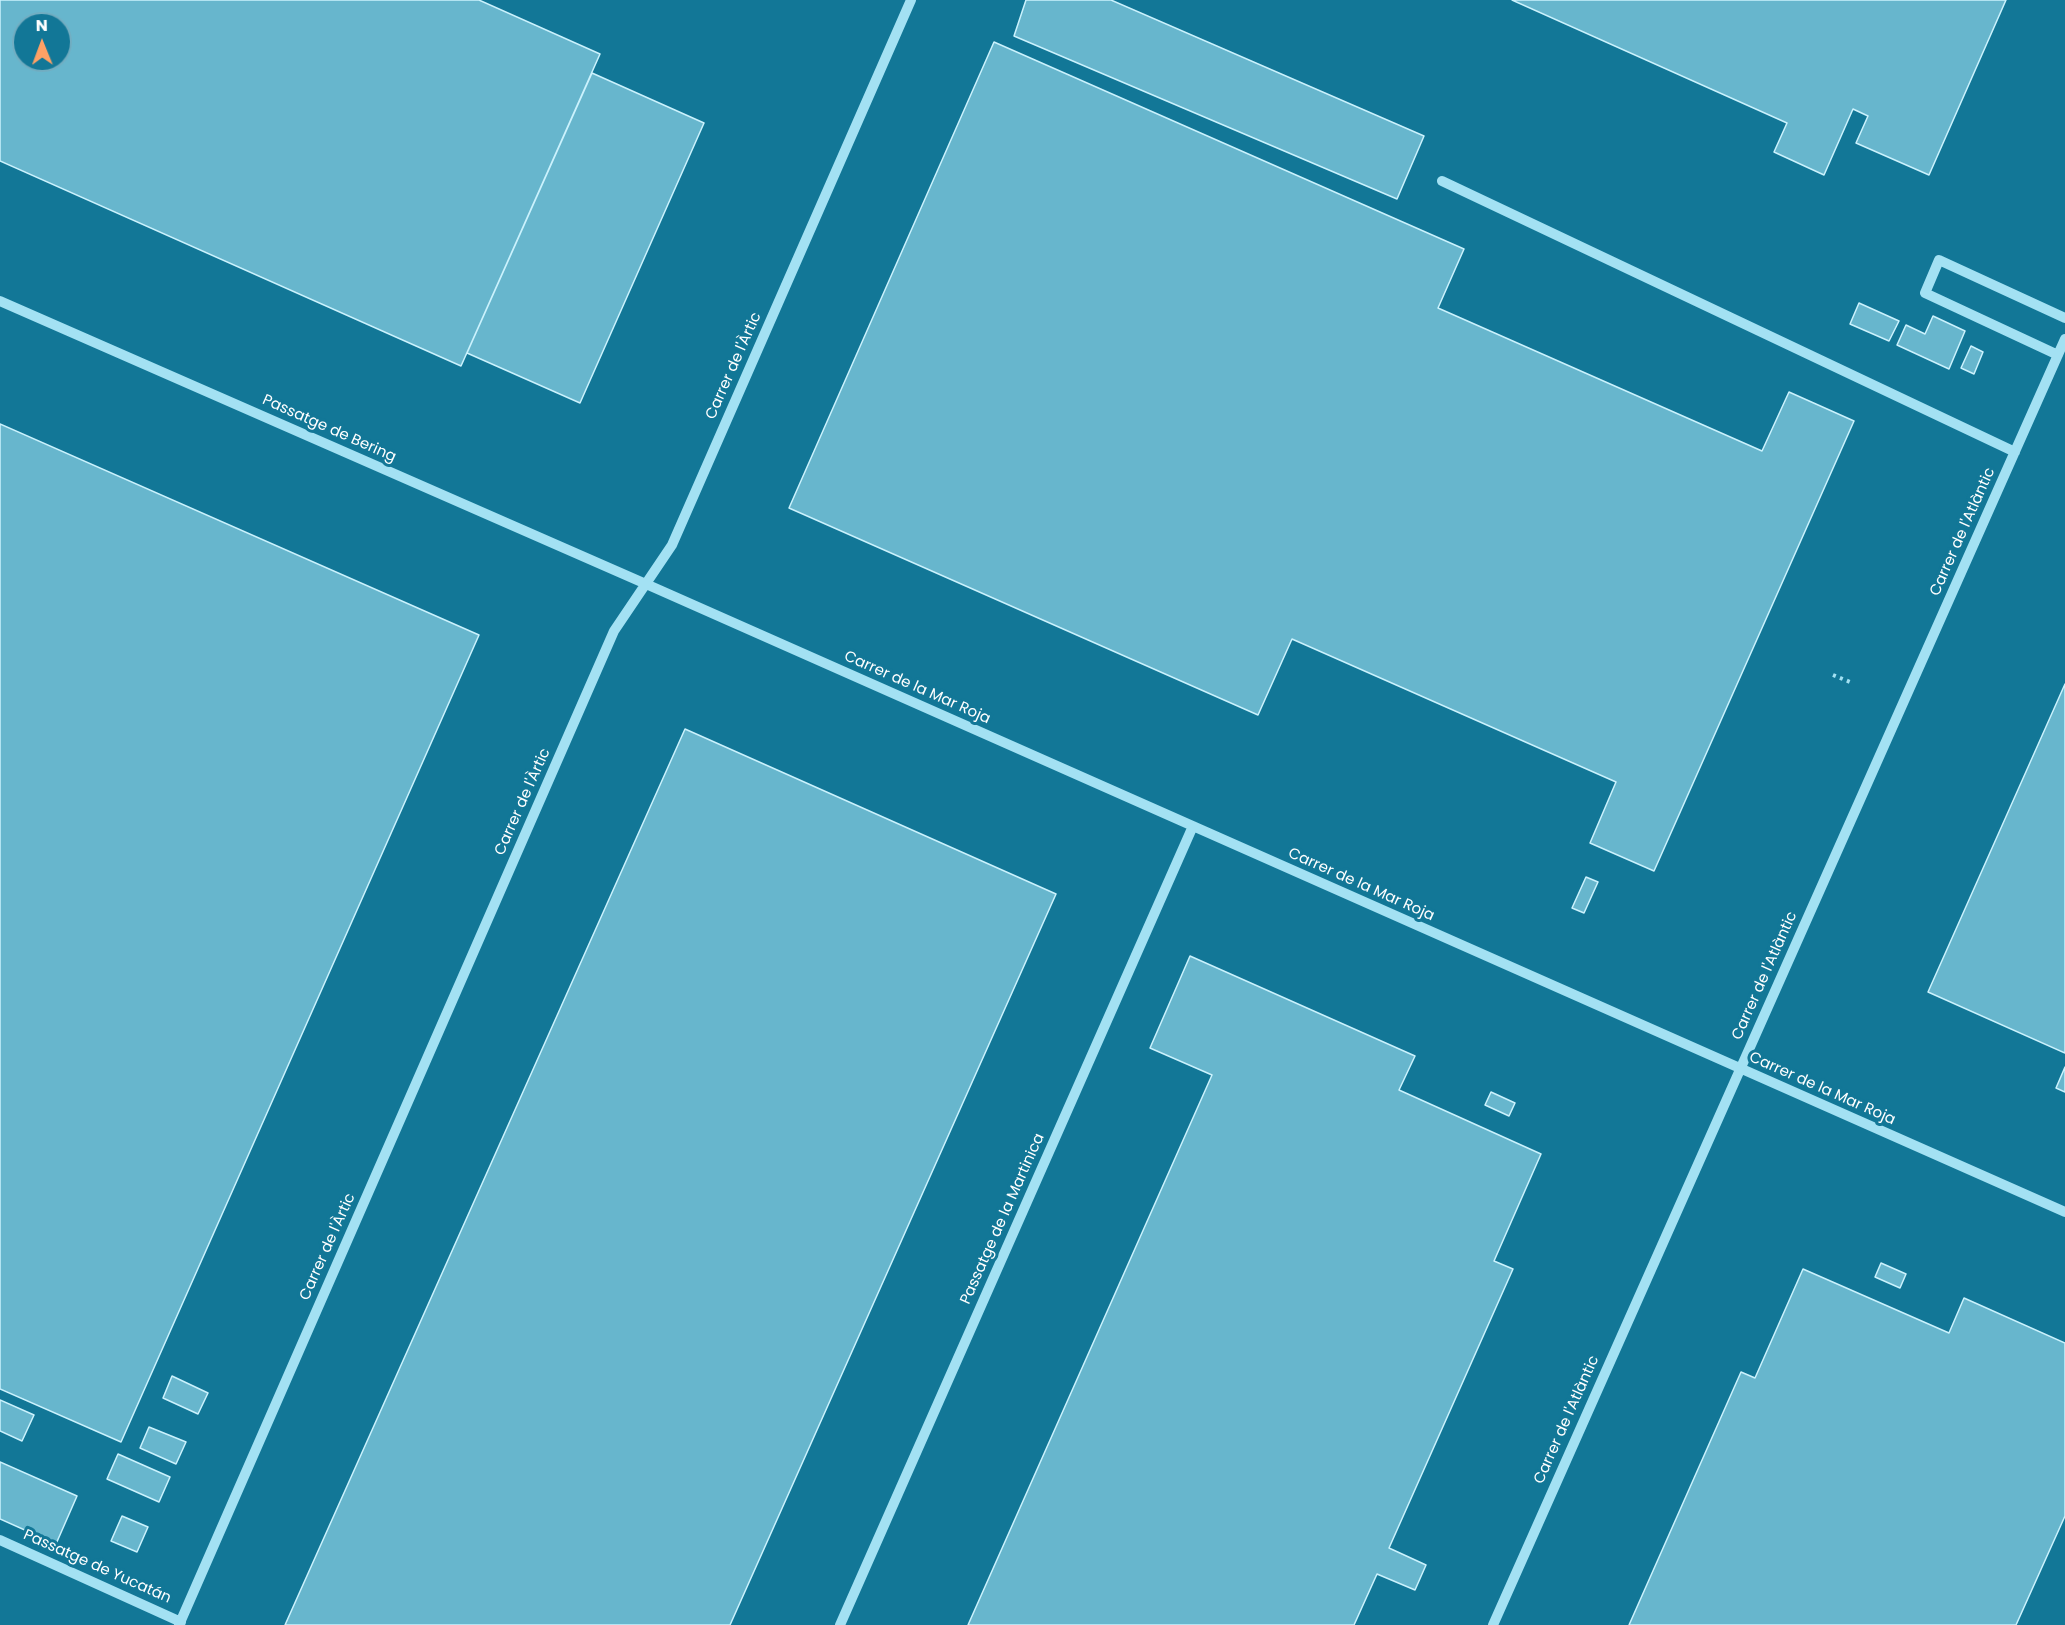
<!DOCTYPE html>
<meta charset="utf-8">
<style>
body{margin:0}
#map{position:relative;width:2065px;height:1625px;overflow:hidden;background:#127797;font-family:Poppins,sans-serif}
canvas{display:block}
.north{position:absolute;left:12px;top:12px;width:60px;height:60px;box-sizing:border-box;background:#127797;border:2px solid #71adc1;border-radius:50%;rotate:359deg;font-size:16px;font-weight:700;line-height:24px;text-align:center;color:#fff}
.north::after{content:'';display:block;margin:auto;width:21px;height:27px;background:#ffa165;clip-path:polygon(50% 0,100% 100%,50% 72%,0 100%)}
</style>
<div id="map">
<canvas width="2065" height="1625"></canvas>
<div class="north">N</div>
</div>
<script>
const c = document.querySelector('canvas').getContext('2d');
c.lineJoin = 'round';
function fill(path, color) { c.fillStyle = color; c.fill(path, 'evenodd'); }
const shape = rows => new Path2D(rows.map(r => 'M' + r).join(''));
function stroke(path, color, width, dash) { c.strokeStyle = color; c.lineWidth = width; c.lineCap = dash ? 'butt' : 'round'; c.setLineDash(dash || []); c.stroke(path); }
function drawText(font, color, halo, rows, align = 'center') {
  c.font = font + ' Poppins,sans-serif'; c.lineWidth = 6; c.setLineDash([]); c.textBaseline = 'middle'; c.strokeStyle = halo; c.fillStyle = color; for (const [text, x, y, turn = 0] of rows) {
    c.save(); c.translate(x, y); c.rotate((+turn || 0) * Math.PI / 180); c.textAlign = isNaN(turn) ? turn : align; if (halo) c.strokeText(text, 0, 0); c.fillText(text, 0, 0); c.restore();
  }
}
const building = shape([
 [0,0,479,0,600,54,461,366,0,161,0,0],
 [24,24,60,24,60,60,24,60,24,24],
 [1026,0,1111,0,1424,136,1397,199,1014,36,1026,0],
 [1512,0,2006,0,1929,175,1856,143,1868,116,1853,109,1824,175,1774,152,1787,123,1512,0],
 [994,42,1464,249,1438,308,1762,451,1789,392,1854,421,1654,871,1590,843,1616,782,1292,639,1258,715,789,508,994,42],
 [592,73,704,123,580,403,467,353,592,73],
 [1859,303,1899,321,1889,341,1850,324,1859,303],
 [1933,316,1965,331,1949,369,1897,345,1906,325,1925,334,1933,316],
 [1971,346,1983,352,1974,374,1961,368,1971,346],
 [0,424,479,635,121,1442,0,1389,0,424],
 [2065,684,2065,1053,1928,992,2065,684],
 [685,729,1056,894,730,1625,285,1625,685,729],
 [1586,877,1598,882,1584,913,1572,908,1586,877],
 [1190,956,1415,1056,1399,1090,1541,1154,1494,1261,1513,1269,1389,1548,1426,1565,1415,1590,1377,1574,1354,1625,968,1625,1212,1075,1150,1048,1190,956],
 [2065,1067,2065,1092,2056,1088,2065,1067],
 [1491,1092,1515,1103,1509,1116,1485,1105,1491,1092],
 [1881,1263,1906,1274,1900,1288,1875,1277,1881,1263],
 [1803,1269,1949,1333,1964,1298,2065,1343,2065,1516,2016,1625,1629,1625,1741,1372,1755,1378,1803,1269],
 [172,1376,208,1393,198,1414,163,1398,172,1376],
 [0,1400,34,1415,22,1441,0,1431,0,1400],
 [149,1427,186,1442,176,1464,140,1448,149,1427],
 [118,1454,170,1477,159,1502,107,1479,118,1454],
 [0,1462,77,1496,56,1544,0,1519,0,1462],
 [122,1516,148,1527,137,1552,111,1541,122,1516]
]);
fill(building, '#67b6cd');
stroke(building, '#cbf2fd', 1.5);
stroke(shape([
 [1833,675,1850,682]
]), '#a3e1f3', 4, [3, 4.5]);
stroke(shape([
 [1442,181,2015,452],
 [0,301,646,584,2065,1212],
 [2058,355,1925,293,1939,260,2065,318],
 [0,1540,181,1622],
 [179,1625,614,631,672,545,911,0],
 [840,1625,1193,826],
 [1493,1625,2065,339]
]), '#a3e1f3', 10);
drawText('15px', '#fff', '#127797', [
 ["Carrer de l'Àrtic",734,366,-66],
 ["Passatge de Bering",329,429,24],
 ["Carrer de l'Atlàntic",1963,532,-66],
 ["Carrer de la Mar Roja",917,688,24],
 ["Carrer de l'Àrtic",523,802,-66],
 ["Carrer de la Mar Roja",1361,885,24],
 ["Carrer de l'Atlàntic",1765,976,-66],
 ["Carrer de la Mar Roja",1822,1089,24],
 ["Passatge de la Martinica",1003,1219,-66],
 ["Carrer de l'Àrtic",328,1247,-66],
 ["Carrer de l'Atlàntic",1567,1420,-66],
 ["Passatge de Yucatán",97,1567,24]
]);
</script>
